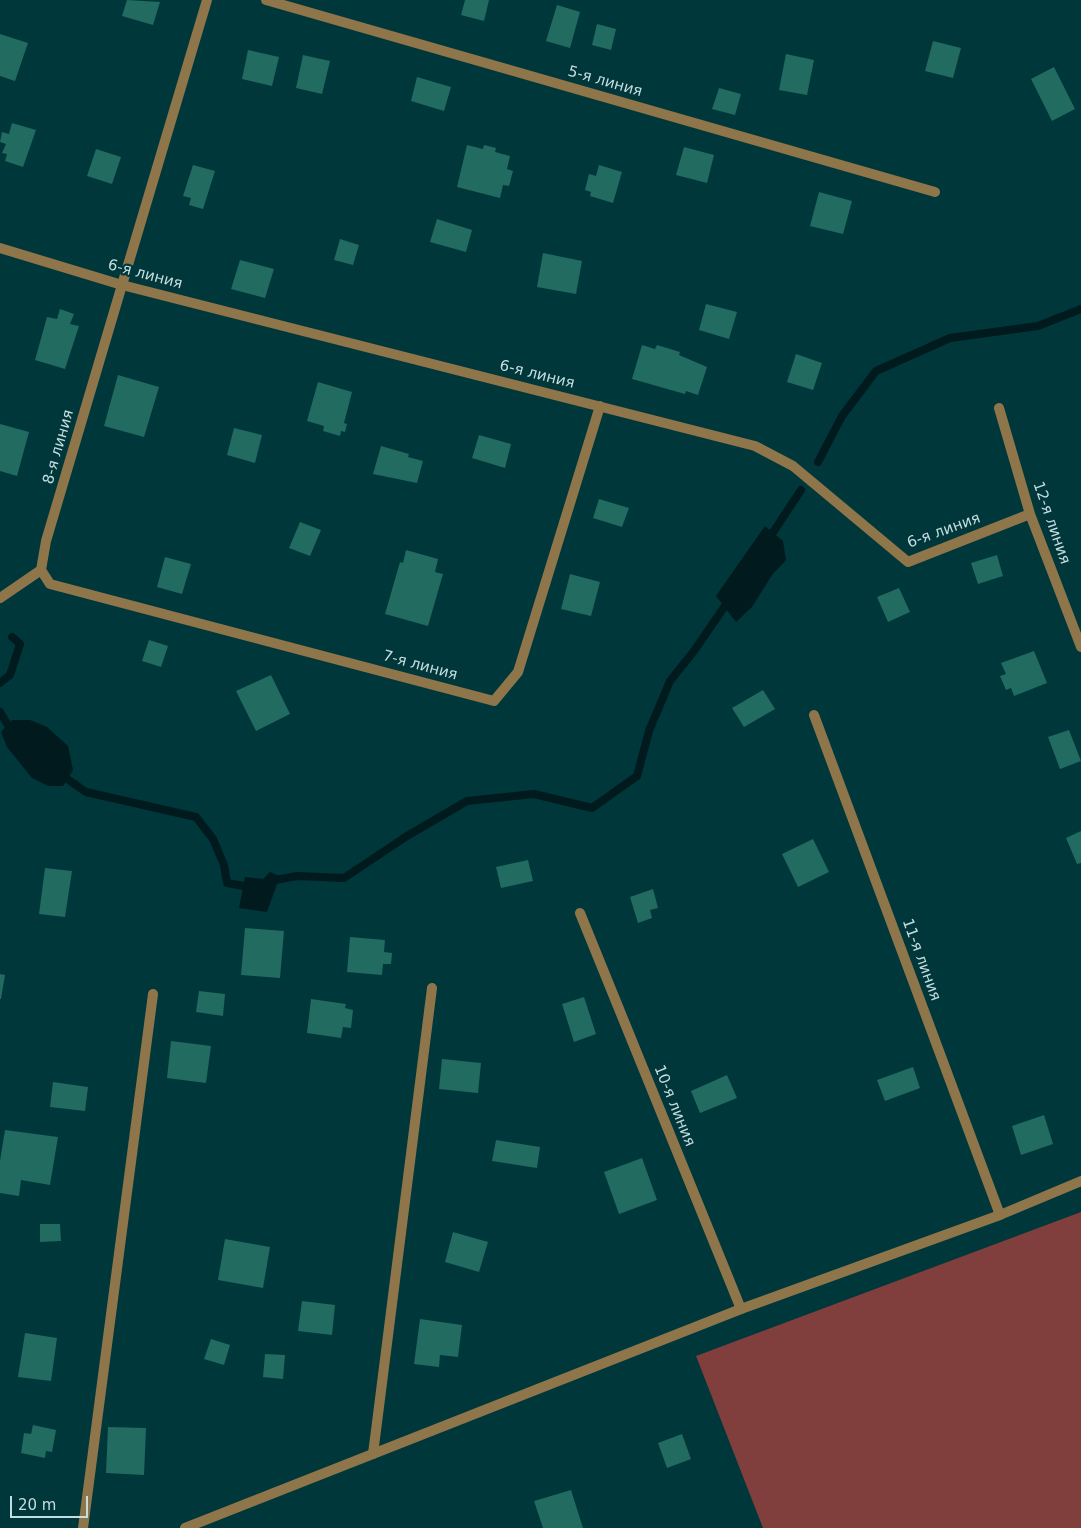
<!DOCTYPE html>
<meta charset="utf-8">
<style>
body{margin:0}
#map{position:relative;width:1081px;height:1528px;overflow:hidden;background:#00373b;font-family:"DejaVu Sans",sans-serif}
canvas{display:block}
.scale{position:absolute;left:10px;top:1496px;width:78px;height:22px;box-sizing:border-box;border:2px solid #c4dddf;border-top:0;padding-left:6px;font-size:15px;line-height:18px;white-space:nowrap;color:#c4dddf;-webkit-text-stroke:4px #00373b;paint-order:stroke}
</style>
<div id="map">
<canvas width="1081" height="1528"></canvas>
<div class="scale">20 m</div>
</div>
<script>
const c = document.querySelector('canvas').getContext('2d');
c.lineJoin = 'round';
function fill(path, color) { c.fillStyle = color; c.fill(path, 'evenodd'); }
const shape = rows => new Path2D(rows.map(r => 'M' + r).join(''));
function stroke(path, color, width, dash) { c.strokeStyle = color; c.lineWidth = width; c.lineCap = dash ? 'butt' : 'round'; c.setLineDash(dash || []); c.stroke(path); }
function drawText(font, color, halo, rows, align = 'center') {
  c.font = font + ' "DejaVu Sans",sans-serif'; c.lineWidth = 4.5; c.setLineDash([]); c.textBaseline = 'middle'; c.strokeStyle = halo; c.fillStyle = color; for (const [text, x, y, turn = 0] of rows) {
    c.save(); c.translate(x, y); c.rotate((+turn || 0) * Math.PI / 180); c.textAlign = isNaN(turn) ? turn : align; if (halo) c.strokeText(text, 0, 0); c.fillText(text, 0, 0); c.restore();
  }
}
fill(shape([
 [1081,1212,1081,1528,763,1528,696,1356]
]), '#803e3c');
fill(shape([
 [765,526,783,541,786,560,772,575,752,607,736,622,716,596],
 [12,720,30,720,47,727,68,746,73,770,63,786,48,786,32,778,7,747,1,732],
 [270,872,280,876,267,912,239,908,245,877,263,879]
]), '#001a1d');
stroke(shape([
 [818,462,842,416,876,371,950,338,1038,326,1081,309],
 [768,540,801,490],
 [0,683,10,675,20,644,12,637],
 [0,712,12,732],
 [60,774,86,792,196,817,213,839,224,865,227,883,244,886,254,884],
 [270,881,297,876,344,878,407,836,467,801,534,794,592,808,637,776,649,731,670,681,694,651,729,600]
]), '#001a1d', 8);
fill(shape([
 [127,0,160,2,153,25,122,16],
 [465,0,489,0,484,21,461,15],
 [557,5,580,12,570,48,546,41],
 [597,24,616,29,611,50,592,45],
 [0,34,28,43,15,81,0,76],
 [933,41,961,48,953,78,925,71],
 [248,50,279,57,272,86,242,79],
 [786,54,814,60,807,95,779,90],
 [303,55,330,61,322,94,296,88],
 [1054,67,1075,109,1052,121,1031,79],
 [417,77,451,87,444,111,411,101],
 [719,88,741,94,735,115,712,109],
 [12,123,36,130,23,167,5,161,7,154,2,153,6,144,0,142,2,132,9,134],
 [467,145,483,149,484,145,496,148,495,152,510,156,507,169,513,171,509,186,503,185,500,198,457,187],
 [684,147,714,155,707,183,676,175],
 [96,149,121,157,112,184,87,176],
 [193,165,215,171,203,209,189,205,191,198,183,196],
 [599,165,622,172,613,203,590,196,591,192,585,190,589,174,596,176],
 [819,192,852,201,843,234,810,226],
 [437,219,472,230,466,252,430,242],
 [340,239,359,245,353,265,334,260],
 [543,253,582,261,576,294,537,287],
 [240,260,274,269,265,298,231,289],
 [706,304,737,312,729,339,699,330],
 [60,309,74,314,70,324,79,326,65,369,35,360,47,317,57,319],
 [642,345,655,349,657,345,680,352,679,355,707,367,698,395,686,391,685,394,632,379],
 [796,354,822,363,813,390,787,382],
 [118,375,159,387,144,437,104,426],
 [318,382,352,392,344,423,347,424,345,432,341,431,340,436,323,431,324,426,307,421],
 [0,424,29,432,17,476,0,471],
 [234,428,262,435,255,463,227,455],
 [479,435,511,444,505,468,472,458],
 [381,446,409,454,408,457,423,461,417,483,373,474],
 [599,499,629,508,622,527,593,518],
 [300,522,321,530,310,556,289,548],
 [406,550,438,559,435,572,443,574,428,626,385,614,400,562,403,563],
 [997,555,1003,576,978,584,971,563],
 [165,557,191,564,182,594,157,587],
 [570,574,600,582,591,616,561,609],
 [899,588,910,612,888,622,877,597],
 [149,640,168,646,161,667,142,661],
 [1034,651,1047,683,1014,696,1011,688,1006,690,1000,676,1006,674,1001,663],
 [271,675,290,714,256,731,236,691],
 [763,690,775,709,744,727,732,708],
 [1069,730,1081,761,1060,769,1048,737],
 [1081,831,1081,863,1077,864,1066,838],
 [813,839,829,872,798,887,782,854],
 [528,860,533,881,501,888,496,867],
 [45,868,72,871,65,917,39,914],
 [653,889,658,908,650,910,652,918,638,923,630,897],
 [245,928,284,931,280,978,241,975],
 [350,937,385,940,384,952,392,953,391,964,383,964,382,975,347,972],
 [0,974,5,975,1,999,0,999],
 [199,991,225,994,223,1016,196,1012],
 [584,997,596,1034,574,1042,562,1004],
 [311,999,346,1004,345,1008,353,1010,351,1028,343,1027,341,1038,307,1033],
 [171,1041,211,1046,206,1083,167,1078],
 [442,1059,481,1063,478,1093,439,1089],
 [913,1067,920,1088,885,1101,877,1080],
 [727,1075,737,1098,700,1113,691,1091],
 [53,1082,88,1087,85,1111,50,1107],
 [1044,1115,1053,1144,1021,1155,1012,1126],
 [5,1130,58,1137,50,1185,21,1180,19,1196,0,1193,0,1161],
 [496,1140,540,1147,537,1168,492,1161],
 [642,1158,657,1200,619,1214,604,1172],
 [40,1224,60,1224,61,1241,40,1242],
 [453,1232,488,1242,479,1272,445,1262],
 [225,1239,270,1247,263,1288,218,1280],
 [302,1301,335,1305,332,1335,298,1331],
 [420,1319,462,1325,458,1357,440,1355,439,1367,414,1364],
 [25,1333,57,1338,51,1381,18,1377],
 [211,1339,230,1345,224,1365,204,1359],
 [265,1354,285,1355,283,1379,263,1377],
 [33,1425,56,1430,52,1452,46,1451,45,1458,21,1453,24,1433,31,1434],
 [108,1427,146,1428,144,1475,106,1473],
 [682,1434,691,1459,667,1468,658,1443],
 [571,1490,583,1528,543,1528,534,1501]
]), '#216b61');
stroke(shape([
 [373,1454,432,988],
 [83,1528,153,994]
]), '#8e764a', 10);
stroke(shape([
 [266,0,935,192],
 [0,248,122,285,755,446,793,466,908,562,1030,514],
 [999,408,1030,514,1081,647],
 [41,570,50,584,494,701,518,672,600,406],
 [0,598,41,570,46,541,122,285],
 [814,715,1000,1215],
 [580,913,741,1309]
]), '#8e764a', 10);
stroke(shape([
 [122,285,207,0],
 [185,1528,741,1309,1000,1215,1081,1181]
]), '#8e764a', 10);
drawText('15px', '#c4dddf', '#00373b', [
 ["5-я линия",605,82,16],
 ["6-я линия",145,275,15],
 ["6-я линия",537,375,14],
 ["8-я линия",59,447,-74],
 ["12-я линия",1051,523,71],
 ["6-я линия",944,531,-20],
 ["7-я линия",420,666,15],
 ["11-я линия",921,960,70],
 ["10-я линия",674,1106,68]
]);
</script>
